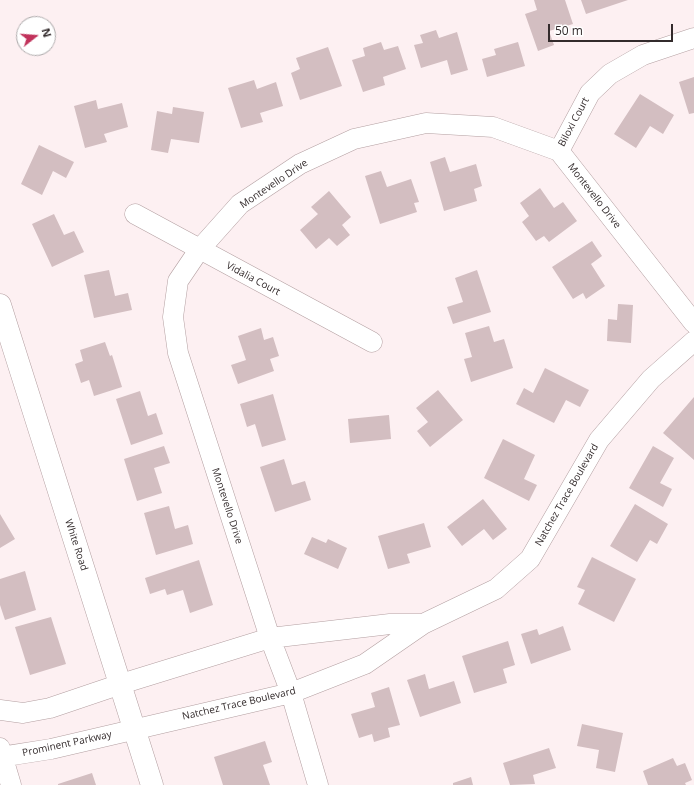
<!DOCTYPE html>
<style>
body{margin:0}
#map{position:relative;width:694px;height:785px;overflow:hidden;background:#fdf0f2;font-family:"Open Sans",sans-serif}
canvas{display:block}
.north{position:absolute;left:16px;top:16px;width:40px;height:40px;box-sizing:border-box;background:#fff;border:1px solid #adaaab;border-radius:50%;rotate:73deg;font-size:11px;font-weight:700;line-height:16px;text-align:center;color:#332b2c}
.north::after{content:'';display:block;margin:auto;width:14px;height:18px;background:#c1325b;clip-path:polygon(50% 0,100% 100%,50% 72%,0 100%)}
.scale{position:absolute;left:548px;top:24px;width:125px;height:18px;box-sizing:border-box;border:2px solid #332b2c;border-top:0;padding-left:5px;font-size:12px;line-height:14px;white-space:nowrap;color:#332b2c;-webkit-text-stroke:3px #fff;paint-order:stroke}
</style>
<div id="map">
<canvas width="694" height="785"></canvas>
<div class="north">N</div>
<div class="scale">50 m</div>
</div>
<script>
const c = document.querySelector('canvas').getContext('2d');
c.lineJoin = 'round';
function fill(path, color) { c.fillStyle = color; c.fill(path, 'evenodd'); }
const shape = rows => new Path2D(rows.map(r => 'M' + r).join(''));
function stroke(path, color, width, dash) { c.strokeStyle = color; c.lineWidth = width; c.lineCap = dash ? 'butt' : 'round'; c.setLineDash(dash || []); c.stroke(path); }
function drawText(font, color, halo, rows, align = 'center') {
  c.font = font + ' "Open Sans",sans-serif'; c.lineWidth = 3.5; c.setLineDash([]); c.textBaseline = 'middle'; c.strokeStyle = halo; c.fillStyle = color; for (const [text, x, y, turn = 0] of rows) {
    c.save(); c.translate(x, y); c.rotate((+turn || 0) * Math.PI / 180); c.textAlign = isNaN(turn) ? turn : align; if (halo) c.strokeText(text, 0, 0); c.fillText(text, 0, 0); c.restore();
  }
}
fill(shape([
 [534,0,565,0,573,24,549,31,554,45,538,51,525,14,537,10],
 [581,0,628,0,586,14],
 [436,30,439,38,457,32,468,70,451,75,447,60,421,68,414,45,423,43,420,35],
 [381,42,384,50,398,46,406,69,383,77,385,85,363,92,352,60,365,56,363,48],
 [518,42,525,66,487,77,482,59,496,55,494,49],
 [328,47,342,86,300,100,291,73,300,69,296,58],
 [694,77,694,113,689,114,679,82],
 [254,80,257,89,276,82,283,106,260,113,263,122,241,128,228,88],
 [640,94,674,115,663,134,650,126,636,148,614,134],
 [96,100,98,109,122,103,128,127,104,134,107,142,85,148,74,106],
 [173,107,204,112,199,143,171,139,168,153,151,150,157,111,172,114],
 [39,145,74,162,66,178,53,171,42,195,21,184],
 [445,157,450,172,476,164,482,186,474,189,477,201,444,211,430,162],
 [381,171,387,187,411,179,419,202,414,203,417,212,380,224,365,176],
 [540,188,554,208,563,202,577,221,549,242,544,236,536,241,522,222,529,216,520,203],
 [329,191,351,217,342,225,350,235,337,246,329,238,316,249,300,230,318,214,311,207],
 [54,214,64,235,74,231,84,252,52,267,32,224],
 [592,241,602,256,591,264,605,286,586,299,583,293,573,299,552,267],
 [109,270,115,296,128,293,132,310,94,318,84,275],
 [477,270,491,312,453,324,447,307,463,302,455,278],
 [618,304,633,305,631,343,607,341,608,319,617,320],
 [489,326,494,342,504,339,513,368,471,382,464,359,472,357,465,333],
 [261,328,264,340,273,337,279,356,270,359,274,371,238,384,231,365,246,360,238,336],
 [105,342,110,356,112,355,122,387,94,396,89,380,81,383,75,364,83,361,80,350],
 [545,368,589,390,580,407,566,400,554,423,516,404,524,388,533,393],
 [438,390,463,420,430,447,417,431,428,422,416,408],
 [140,391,148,416,156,413,163,434,131,445,116,399],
 [273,394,286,440,262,447,255,424,247,427,240,404],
 [694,397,694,460,663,433],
 [389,415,391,439,350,443,348,419],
 [503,439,535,455,524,479,537,485,529,501,484,478],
 [164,446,170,463,154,468,162,493,137,501,124,459],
 [653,446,674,458,660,483,672,489,663,507,629,488],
 [284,459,292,485,305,481,311,500,275,512,260,467],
 [483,499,507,529,493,540,484,529,462,546,447,527],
 [635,504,668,524,657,544,650,540,637,562,610,546],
 [169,506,175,529,188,525,193,544,156,555,144,513],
 [0,514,15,539,0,548],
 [424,523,431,547,407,554,410,563,388,569,378,536],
 [312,537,326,543,328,539,347,548,338,569,304,554],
 [592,557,636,579,614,622,578,604,585,590,577,587],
 [199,560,213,605,190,613,183,590,167,595,165,589,150,594,145,578],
 [25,571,36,610,5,620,0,605,0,579],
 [51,617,66,664,30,675,15,627],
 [563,626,571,650,531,664,521,634,537,629,539,635],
 [508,641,515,665,503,669,507,683,474,693,462,656],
 [425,674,429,689,454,681,461,703,420,717,407,680],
 [389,687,400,725,388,728,390,737,374,742,372,734,359,738,351,714,375,707,371,693],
 [582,724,623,733,615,772,596,768,599,750,577,746],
 [265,741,272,762,263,765,270,785,223,785,214,757],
 [549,748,556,768,533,775,535,784,510,785,503,763],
 [673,758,677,766,685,763,692,780,685,783,686,785,648,785,643,771],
 [92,773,96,785,58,785,58,784],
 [471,777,473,785,453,785,453,783]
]), '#d3bec1');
const street = shape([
 [559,151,590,93,610,74,643,55,694,38],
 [135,214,372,342],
 [0,710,23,713,50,708,121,684,270,638,390,624,423,624],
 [0,748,11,785],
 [0,757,51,749,291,693,365,664,423,624,496,589,530,559,599,440,651,379,694,341],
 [318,785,291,693,270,638,178,353,173,317,178,281,199,250,240,204,300,164,354,139,426,123,493,127,559,151,694,323]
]);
const secondary = shape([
 [0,305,152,785]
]);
stroke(street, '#b39fa1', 21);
stroke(secondary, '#b39fa1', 23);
stroke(street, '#fff', 20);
stroke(secondary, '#fff', 22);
drawText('10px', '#332b2c', '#fff', [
 ["Biloxi Court",574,122,-62],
 ["Montevello Drive",274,184,-34],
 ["Montevello Drive",594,196,52],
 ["Vidalia Court",253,279,28],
 ["Natchez Trace Boulevard",567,495,-60],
 ["Montevello Drive",227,506,72],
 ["White Road",76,545,72],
 ["Natchez Trace Boulevard",239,704,-13],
 ["Prominent Parkway",67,744,-12]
]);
</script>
